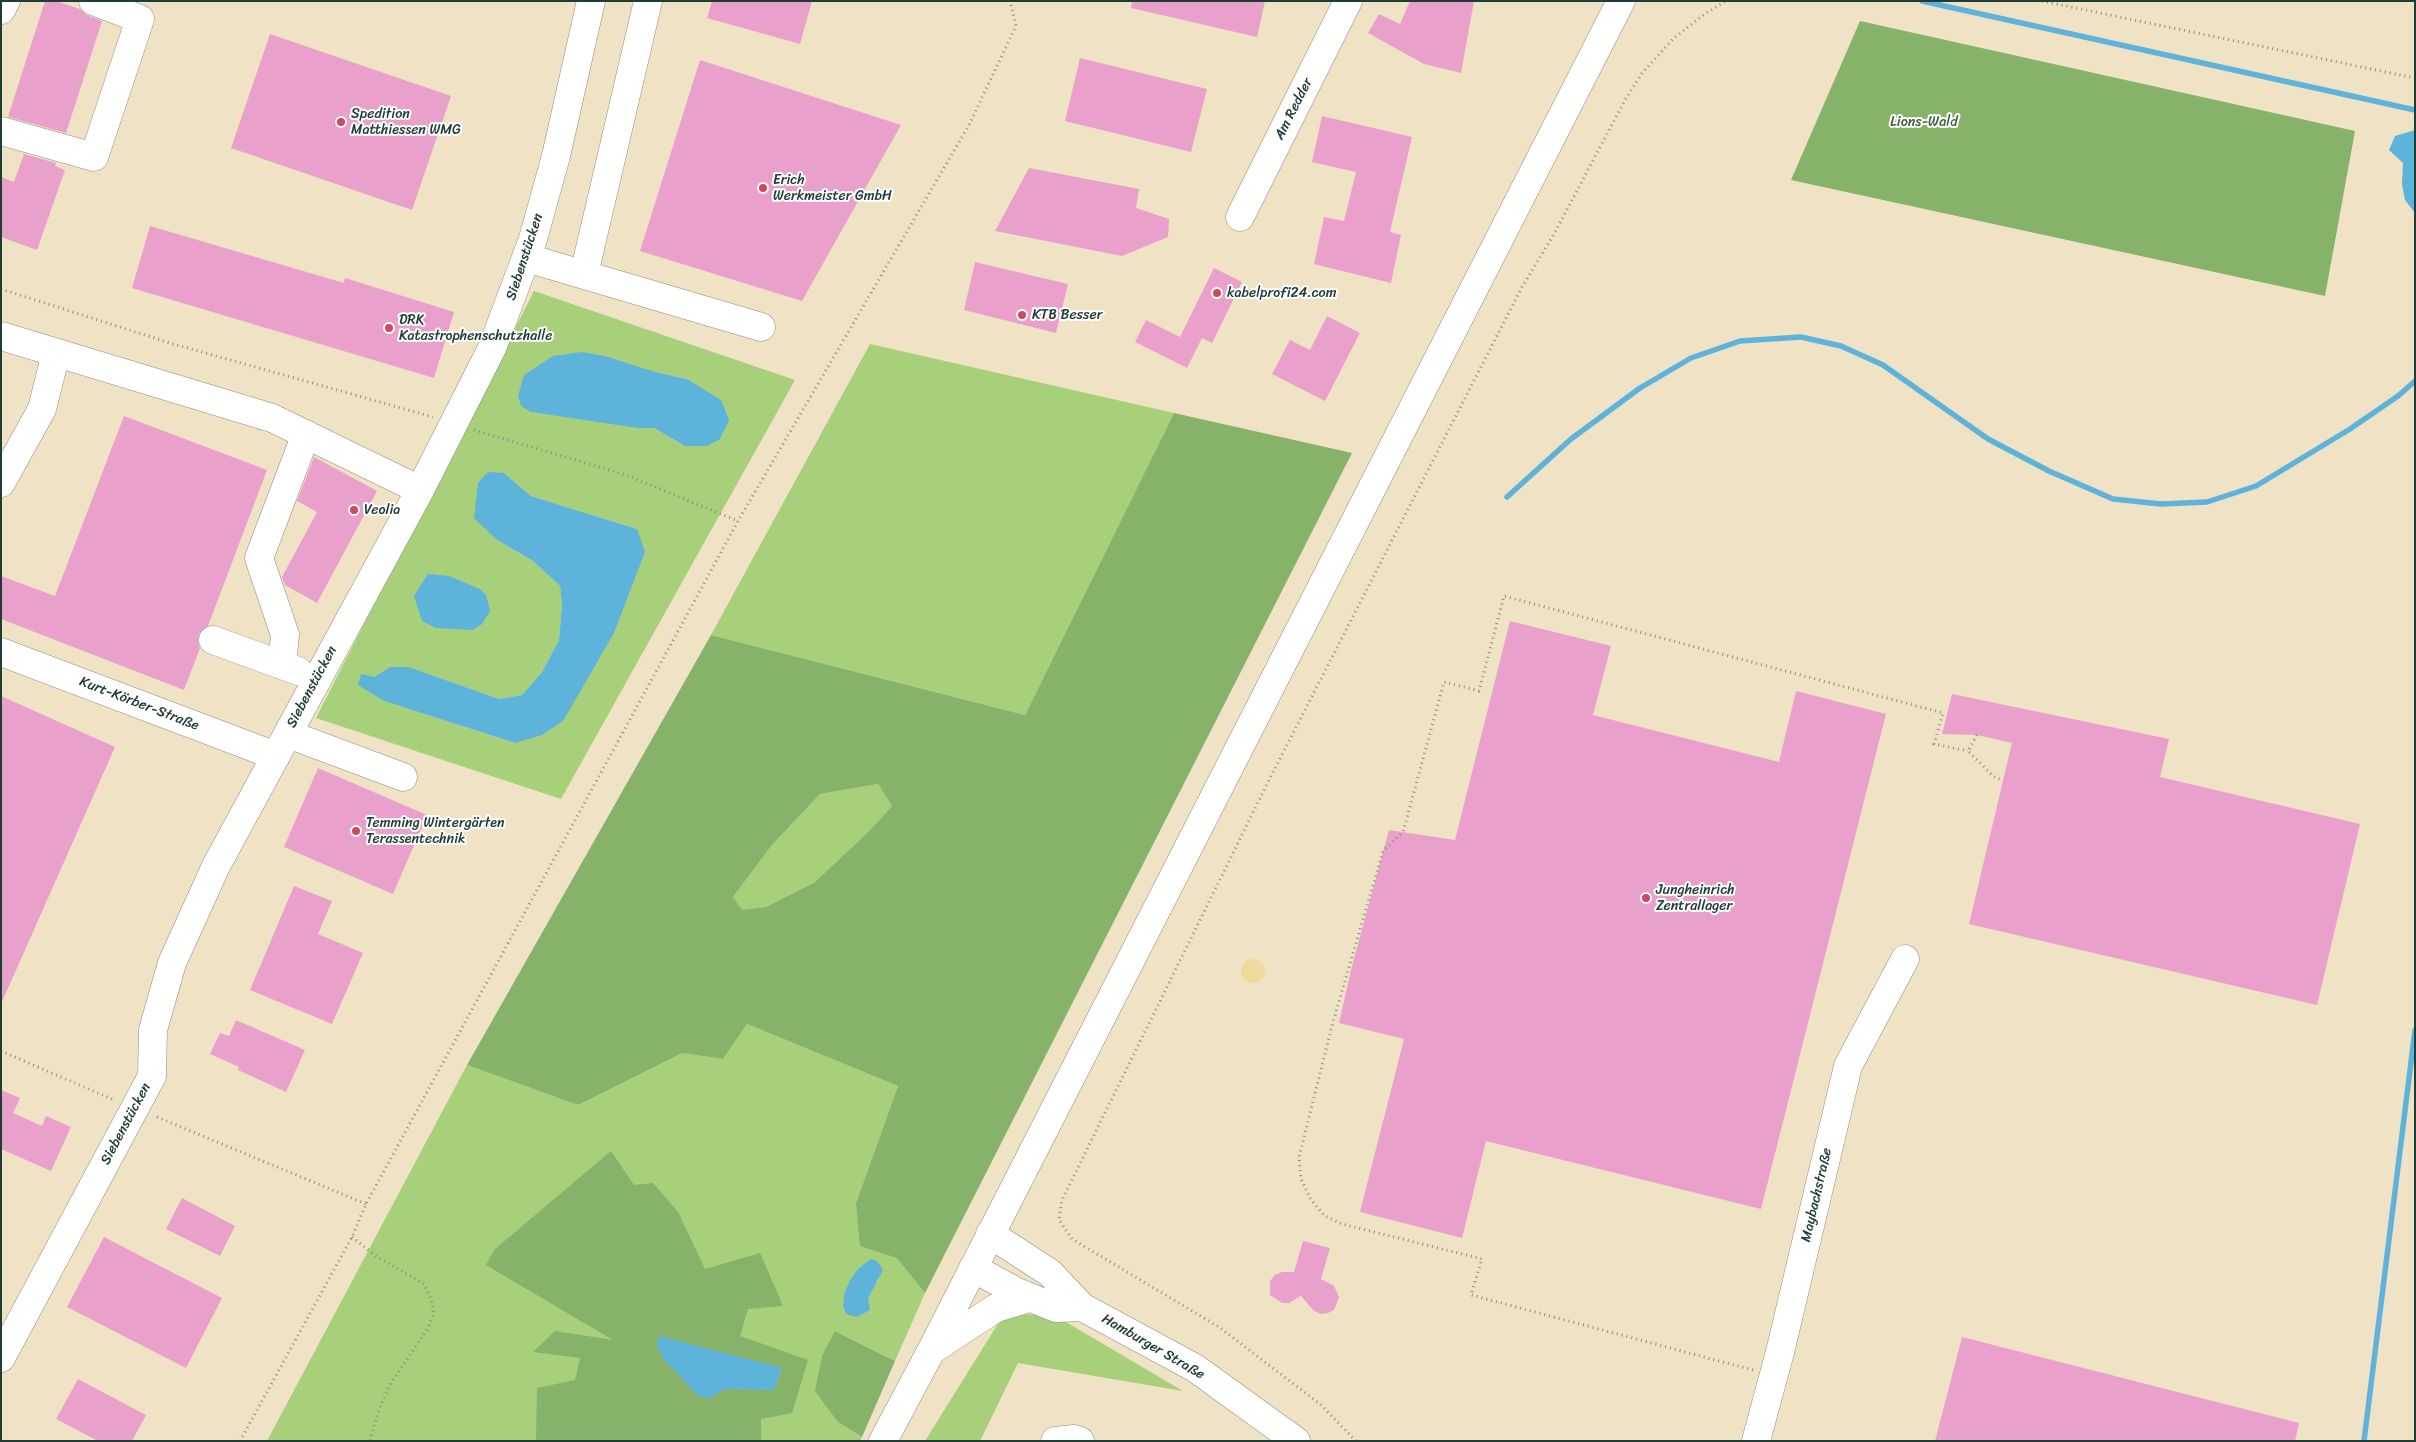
<!DOCTYPE html>
<meta charset="utf-8">
<style>
body{margin:0}
#map{position:relative;width:2416px;height:1442px;overflow:hidden;background:#f0e2c5;font-family:Sriracha,sans-serif}
canvas{display:block}
.frame{position:absolute;inset:0;border:2px solid #1f3d34;pointer-events:none}
</style>
<div id="map">
<canvas width="2416" height="1442"></canvas>
<div class="frame"></div>
</div>
<script>
const c = document.querySelector('canvas').getContext('2d');
c.lineJoin = 'round';
function fill(path, color) { c.fillStyle = color; c.fill(path, 'evenodd'); }
const shape = rows => new Path2D(rows.map(r => 'M' + r).join(''));
function stroke(path, color, width, dash) { c.strokeStyle = color; c.lineWidth = width; c.lineCap = dash ? 'butt' : 'round'; c.setLineDash(dash || []); c.stroke(path); }
function drawText(font, color, halo, rows, align = 'center') {
  c.font = font + ' Sriracha,sans-serif'; c.lineWidth = 4; c.setLineDash([]); c.textBaseline = 'middle'; c.strokeStyle = halo; c.fillStyle = color; for (const [text, x, y, turn = 0] of rows) {
    c.save(); c.translate(x, y); c.rotate((+turn || 0) * Math.PI / 180); c.textAlign = isNaN(turn) ? turn : align; if (halo) c.strokeText(text, 0, 0); c.fillText(text, 0, 0); c.restore();
  }
}
fill(shape([
 [534,291,795,380,561,799,316,718],
 [655,372,687,379,685,446,654,428,531,412],
 [504,473,531,496,637,529,515,743,384,701,369,690,374,677,391,667,409,667,499,699,522,695,542,672,559,640,562,604,560,586,533,561,497,540],
 [870,344,1174,413,1025,715,711,635],
 [878,784,892,806,868,832,815,882,766,907,742,911,733,897,772,845,820,794],
 [747,1024,898,1086,856,1203,925,1293,895,1361,835,1331,838,1422,862,1437,860,1441,267,1441,467,1065,578,1105,682,1053,723,1059],
 [879,1279,872,1287,868,1298,843,1306,844,1294,849,1282],
 [1004,1314,1054,1315,1183,1391,1018,1363,980,1441,925,1441]
]), '#a8cf79');
fill(shape([
 [1860,21,2355,131,2325,296,1791,180],
 [1174,413,1352,453,925,1293,897,1258,860,1246,856,1203,898,1086,747,1024,723,1059,682,1053,578,1105,467,1065,711,635,1025,715],
 [878,784,892,806,868,832,815,882,766,907,742,910,733,897,772,845,820,794],
 [611,1151,634,1185,653,1183,678,1212,705,1269,760,1253,783,1306,748,1309,740,1336,808,1360,792,1413,761,1419,761,1441,536,1440,537,1388,575,1380,580,1358,533,1352,555,1331,613,1340,486,1265,494,1250],
 [782,1368,774,1390,725,1389],
 [835,1331,895,1361,862,1437,838,1422,815,1391,822,1356]
]), '#86b269');
fill(shape([
 '1241 971a12 12 0 1 1 24 0a12 12 0 1 1-24 0Z'
]), '#eeda9e');
fill(shape([
 [2415,130,2415,213,2405,200,2402,184,2403,163,2389,150,2395,136],
 [582,352,605,356,655,372,687,379,721,400,729,420,720,439,707,446,685,446,654,428,638,428,531,412,521,406,518,396,524,375,553,356],
 [488,472,504,473,531,496,637,529,645,552,614,633,563,721,542,735,515,743,384,701,358,685,361,674,374,677,390,667,409,667,499,699,522,695,542,672,559,640,562,604,560,586,533,561,497,540,474,518,478,483],
 [428,574,449,576,480,589,486,595,490,611,482,624,472,630,436,628,422,621,414,596],
 [871,1259,877,1261,883,1270,868,1298,870,1310,857,1317,846,1314,843,1306,844,1294,849,1282,858,1269],
 [659,1336,782,1368,774,1390,725,1389,708,1399,697,1395,664,1359,657,1346]
]), '#5eb3db');
stroke(shape([
 [1922,1,2415,110],
 [1507,497,1571,439,1640,388,1691,358,1740,341,1801,337,1841,346,1883,365,1988,439,2049,471,2113,499,2161,504,2207,502,2256,486,2350,429,2398,396,2415,381],
 [2364,1441,2415,1030]
]), '#5eb3db', 5.5);
fill(shape([
 [45,1,56,1,80,9,87,15,102,21,66,133,8,117],
 [712,1,812,1,800,44,707,18],
 [1132,1,1265,1,1257,37,1131,8],
 [1410,1,1474,1,1461,73,1424,64,1368,33,1379,14,1400,24],
 [270,34,451,96,412,210,231,148],
 [1080,58,1207,89,1191,152,1065,121],
 [700,60,901,125,802,301,640,251],
 [1322,116,1412,137,1390,232,1401,235,1391,283,1314,264,1324,217,1344,221,1356,172,1312,162],
 [24,154,56,163,55,166,65,170,37,250,1,237,1,177,14,182],
 [1029,168,1139,189,1136,208,1169,219,1168,237,1122,256,995,231],
 [150,226,344,283,345,278,454,312,434,378,132,288],
 [975,262,1068,284,1056,333,964,310],
 [1214,268,1242,282,1212,343,1202,338,1187,368,1135,342,1146,320,1180,337],
 [1327,316,1360,333,1325,401,1272,374,1290,340,1310,350],
 [124,416,267,470,208,626,199,634,198,642,200,648,184,690,1,619,1,576,55,596],
 [314,457,377,491,317,603,285,585,282,577,317,512,297,501],
 [1510,621,1611,646,1593,715,1779,762,1796,691,1886,714,1761,1209,1486,1141,1462,1238,1360,1212,1404,1039,1339,1023,1351,970,1389,830,1455,840],
 [1952,694,2169,739,2160,777,2360,824,2317,1005,1969,924,2012,743,1977,735,1942,734],
 [1,696,115,747,1,1004],
 [318,768,427,815,393,894,284,847],
 [294,886,332,901,318,934,363,953,332,1024,250,990],
 [236,1020,305,1050,286,1092,238,1070,239,1067,210,1054,220,1033,229,1036],
 [1,1090,20,1098,13,1113,42,1126,46,1116,71,1127,51,1171,1,1149],
 [182,1198,235,1226,220,1256,166,1229],
 [104,1237,222,1298,186,1368,67,1307],
 [1303,1241,1330,1248,1321,1279,1334,1286,1339,1297,1334,1310,1328,1313,1321,1314,1314,1311,1301,1296,1289,1303,1282,1303,1270,1295,1270,1281,1275,1275,1282,1272,1294,1272],
 [1962,1337,2299,1423,2295,1441,1935,1441],
 [78,1379,146,1415,132,1441,98,1441,56,1419]
]), '#e9a1cc');
const minor = shape([
 [1,10,6,1],
 [1,131,94,157,140,19,93,1],
 [1240,217,1348,1],
 [527,258,761,327],
 [584,274,648,1],
 [1,336,272,418,420,490],
 [1,483,42,409,56,353],
 [213,640,298,671],
 [1,652,276,756],
 [282,665,285,635,259,558,306,434],
 [288,734,403,777],
 [1,1358,152,1076,153,1030,172,963,216,866,420,490,492,348,533,239,556,156,591,1],
 [1055,1441,1074,1439,1080,1441],
 [1756,1441,1780,1352,1848,1066,1905,959]
]);
const major = shape([
 [990,1234,1050,1273,1082,1307,1195,1368,1296,1441],
 [973,1268,1017,1292,1056,1308,1082,1307],
 [932,1350,996,1308,1029,1298],
 [883,1441,931,1351,1621,1]
]);
stroke(minor, '#88907c', 29);
stroke(major, '#88907c', 29);
stroke(shape([
 [2042,1,2415,78],
 [1,289,170,343,433,417],
 [474,430,626,475,738,521],
 [1977,735,1968,751,1993,776,2003,781],
 [1,1051,114,1100],
 [157,1117,366,1204],
 [352,1237,376,1256,424,1284,431,1299,434,1313,428,1328,391,1383,379,1409,370,1441],
 [1753,1370,1471,1295,1482,1259,1342,1224,1325,1216,1311,1200,1301,1179,1299,1157,1333,1022,1383,851,1403,832,1444,682,1479,691,1504,596,1943,713,1934,744,1968,751],
 [240,1441,352,1237,366,1204,738,521,969,125,1016,26,1010,1],
 [1356,1441,1320,1404,1219,1327,1072,1239,1059,1220,1062,1200,1267,784,1522,287,1554,234,1625,100,1642,73,1674,38,1706,13,1726,1]
]), '#88907c', 3, [1, 4]);
stroke(minor, '#fff', 28);
stroke(major, '#fff', 28);
for (const [x, y, r, color] of [
 [341,122,5,"#d1495b"],
 [763,188,5,"#d1495b"],
 [1217,293,5,"#d1495b"],
 [1022,315,5,"#d1495b"],
 [389,328,5,"#d1495b"],
 [354,510,5,"#d1495b"],
 [356,831,5,"#d1495b"],
 [1646,898,5,"#d1495b"]
]) { const dot = new Path2D(); dot.arc(x, y, r, 0, 2 * Math.PI); c.fillStyle = color; c.fill(dot); stroke(dot, '#fff', 2); }
drawText('14px', '#1f3d34', '#fff', [
 ["Am Redder",1294,109,-63],
 ["Siebenstücken",525,257,-72],
 ["Siebenstücken",312,687,-62],
 ["Kurt-Körber-Straße",139,704,21],
 ["Siebenstücken",126,1124,-62],
 ["Maybachstraße",1817,1195,-77],
 ["Hamburger Straße",1153,1347,30]
]);
drawText('14px', '#1f3d34', '#fff', [
 ["Spedition",351,114],
 ["Matthiessen WMG",351,130],
 ["Erich",773,180],
 ["Werkmeister GmbH",773,196],
 ["kabelprofi24.com",1227,293],
 ["KTB Besser",1032,315],
 ["DRK",399,320],
 ["Katastrophenschutzhalle",399,336],
 ["Veolia",364,510],
 ["Temming Wintergärten",366,823],
 ["Terassentechnik",366,839],
 ["Jungheinrich",1656,890],
 ["Zentrallager",1656,906]
], 'left');
drawText('14px', '#416245', '#fff', [
 ["Lions-Wald",1924,122]
]);
</script>
